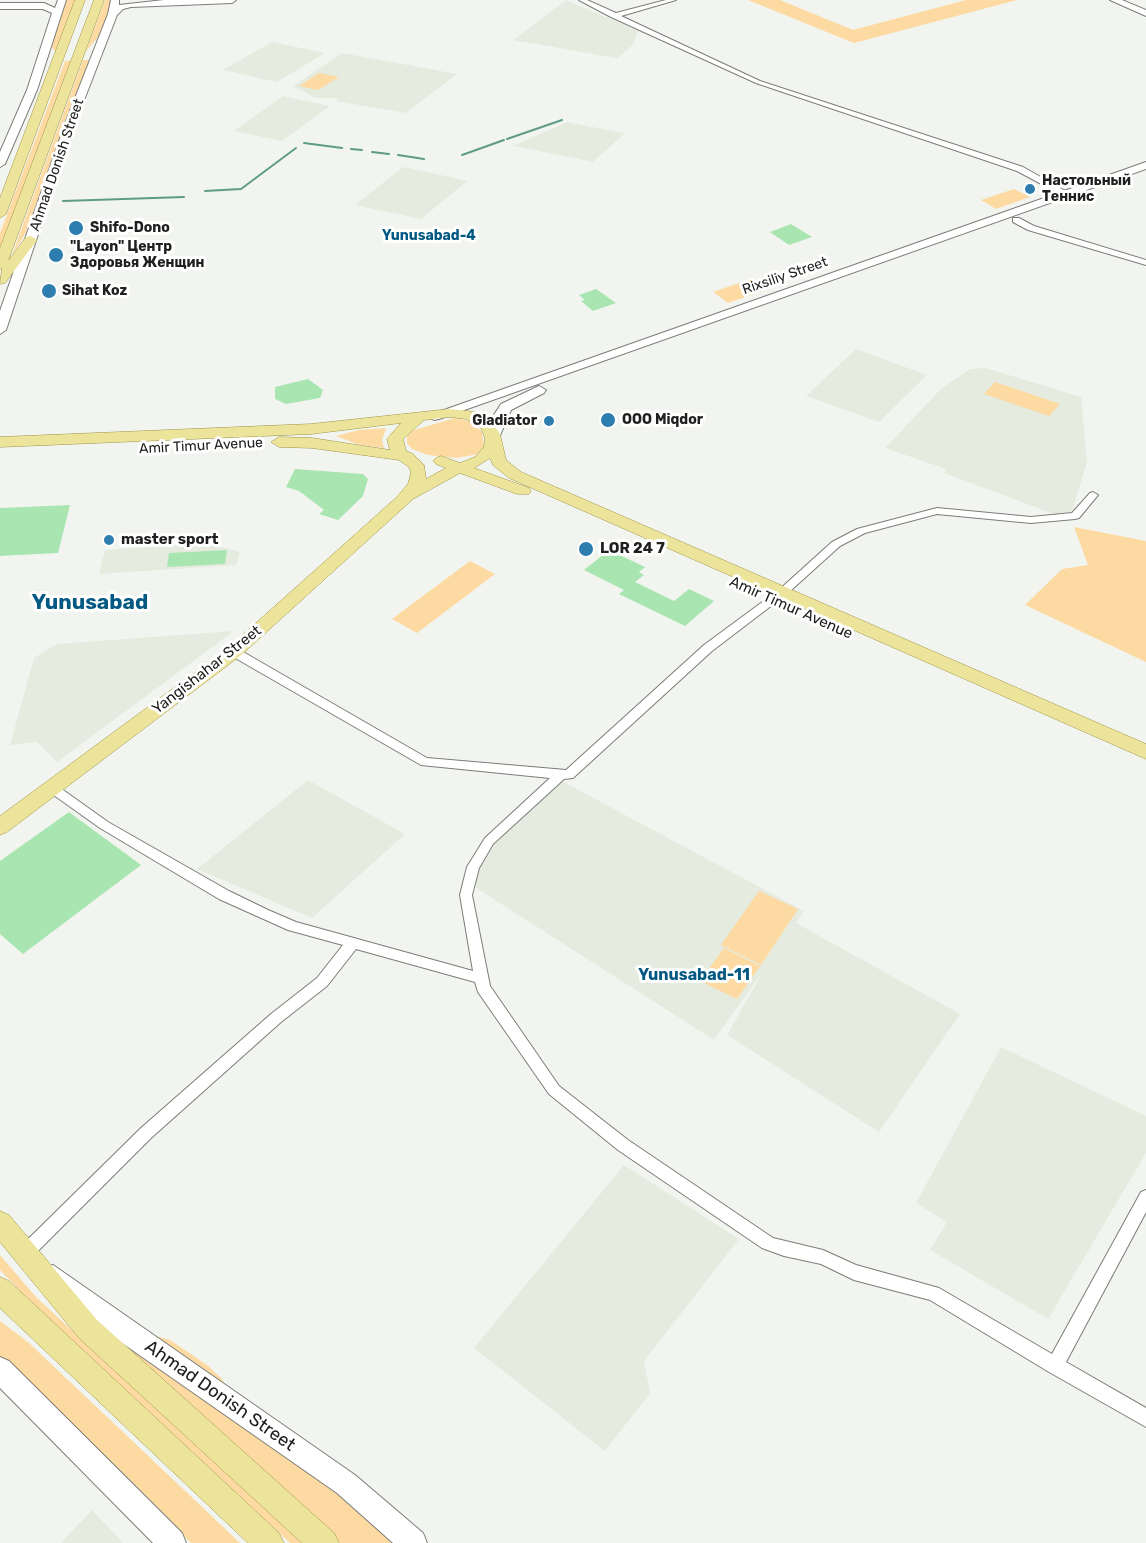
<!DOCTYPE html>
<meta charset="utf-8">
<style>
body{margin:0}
canvas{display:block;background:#f2f4f0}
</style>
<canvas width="1146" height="1543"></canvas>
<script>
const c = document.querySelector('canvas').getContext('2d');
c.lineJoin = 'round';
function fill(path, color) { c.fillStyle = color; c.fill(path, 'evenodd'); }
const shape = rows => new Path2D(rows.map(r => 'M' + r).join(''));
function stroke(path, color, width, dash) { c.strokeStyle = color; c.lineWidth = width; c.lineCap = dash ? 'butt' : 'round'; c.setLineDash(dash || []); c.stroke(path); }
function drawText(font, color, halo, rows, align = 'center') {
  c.font = font + ' Rubik,sans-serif'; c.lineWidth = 6; c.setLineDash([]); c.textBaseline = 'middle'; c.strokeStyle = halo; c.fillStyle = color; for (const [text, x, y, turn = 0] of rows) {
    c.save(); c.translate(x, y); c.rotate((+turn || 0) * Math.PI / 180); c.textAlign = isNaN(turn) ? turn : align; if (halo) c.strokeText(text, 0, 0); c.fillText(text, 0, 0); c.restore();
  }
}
fill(shape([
 [566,0,638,31,633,45,617,58,513,40],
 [272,42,325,53,277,82,223,70],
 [342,53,457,74,406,113,336,101,338,98,315,98,293,86],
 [283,96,330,106,282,141,234,131],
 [567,122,581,125,625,133,593,162,513,146],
 [403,167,414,169,467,181,421,219,355,205],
 [856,349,927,375,879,422,806,396],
 [986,368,1081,397,1087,462,1072,511,1054,514,944,473,946,469,885,448,941,389,970,369],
 [207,543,240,552,236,565,99,574,105,550],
 [234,631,57,762,37,742,10,745,34,658,57,644],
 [308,780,405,834,312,918,197,869],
 [560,780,804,911,796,923,960,1014,879,1132,727,1035,764,970,714,1040,470,884,495,844],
 [1001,1047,1146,1116,1146,1153,1048,1319,930,1250,947,1222,916,1203],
 [624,1165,739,1239,644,1361,650,1393,605,1451,474,1348],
 [92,1510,123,1543,61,1543]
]), '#e6ebdf');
fill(shape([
 [67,0,76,0,56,52,51,46],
 [105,0,112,0,110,7,99,36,86,51],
 [748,0,780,0,853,30,966,0,1017,0,854,43],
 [71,60,13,216,0,249,0,233,65,61],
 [83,60,89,60,25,234,12,255],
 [319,73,339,77,318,90,299,86],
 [1014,189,1030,197,996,209,981,200],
 [751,279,766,290,728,303,713,292],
 [995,382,1010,387,1060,404,1049,416,984,394],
 [455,418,472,422,482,432,484,447,478,454,457,458,428,455,412,449,407,443,407,436,414,430],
 [386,428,382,440,384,448,357,444,336,436,359,430],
 [1074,527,1146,541,1146,662,1025,605,1062,569,1088,565],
 [470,561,495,574,417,633,392,619],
 [759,891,798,909,761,965,721,945],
 [724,948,760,966,737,999,700,981],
 [0,1255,36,1297,303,1543,290,1543,31,1302,0,1270],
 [0,1321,29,1343,240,1543,191,1543,0,1357],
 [95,1324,236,1417,371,1517,400,1543,340,1543],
 [141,1332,170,1340,207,1365,222,1379,228,1390]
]), '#fddaa1');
stroke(shape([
 [507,139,562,120],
 [304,143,342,148],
 [351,149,362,150],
 [372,152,389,154],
 [398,155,424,159],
 [462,155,504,140],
 [205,191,241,189,296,148],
 [63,201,184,197]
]), '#5e9c87', 2);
fill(shape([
 [791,224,812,237,789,245,770,232],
 [596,289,616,303,593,311,581,301,585,300,579,295],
 [308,379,323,390,320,398,286,404,275,399,275,387],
 [295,469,363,474,368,479,363,496,338,520,319,514,324,510,299,491,286,487],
 [70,505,58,553,0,556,0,508],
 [227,550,225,564,167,567,169,553],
 [609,550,645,567,639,572,644,575,635,582,674,601,689,589,714,601,685,626,619,594,624,590,584,570],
 [69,812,141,865,23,954,0,934,0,861]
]), '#a9e5b1');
const street = shape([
 [579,0,587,0,616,13,666,0,676,0,621,16,760,81,1023,167,1069,193,1062,195,1017,171,756,83,611,17,579,0],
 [1013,218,1019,218,1034,226,1146,260,1146,265,1028,230,1013,222,1013,218],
 [1093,492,1098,495,1079,518,1075,519,1031,523,937,514,865,533,840,546,788,593,712,651,573,778,564,779,493,844,479,868,472,895,490,986,559,1086,628,1140,773,1238,823,1250,856,1265,939,1288,1052,1354,1141,1192,1146,1190,1146,1212,1066,1362,1146,1408,1146,1427,1049,1372,930,1300,854,1280,821,1264,784,1256,762,1248,618,1150,549,1094,478,992,475,982,356,949,327,986,281,1022,151,1138,30,1259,24,1261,18,1259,16,1254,18,1249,141,1128,271,1014,317,978,343,945,288,930,219,899,100,828,48,791,46,788,48,785,56,785,108,822,229,891,268,910,296,922,473,971,460,895,467,867,485,838,550,778,421,765,230,655,228,652,230,649,238,649,427,758,566,770,704,645,780,589,832,542,857,529,937,508,1031,517,1072,513,1090,493,1093,492]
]);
const secondary = shape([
 [58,0,66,0,37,90,5,164,0,167,0,152,27,90,52,13,43,9,0,9,0,3,44,3,55,8,58,0],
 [111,0,119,0,119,5,164,0,236,0,232,3,131,7,123,9,117,15,76,121,6,330,0,334,0,311,66,121,108,14,111,0],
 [1110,0,1122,0,1146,10,1146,16,1110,0],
 [1146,162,1146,169,439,419,434,420,427,416,1146,162],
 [539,386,546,390,544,393,511,410,498,440,488,440,486,437,490,421,501,404,539,386],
 [53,1265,355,1475,423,1533,427,1543,393,1543,337,1493,105,1331,45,1284,41,1276,45,1268,53,1265],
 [0,1357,9,1361,182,1533,186,1543,153,1543,0,1388,0,1357]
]);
const primary = shape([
 [75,0,85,0,6,214,0,218,0,198,75,0],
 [94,0,104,0,8,261,26,237,31,236,37,240,5,283,0,284,2,268,0,269,0,248,94,0],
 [450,409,475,412,492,422,500,434,506,460,521,472,1146,744,1146,759,509,478,493,465,490,458,474,468,529,488,531,491,529,494,517,494,460,473,413,499,240,656,7,832,0,835,0,816,228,648,397,497,408,484,411,473,409,467,399,460,312,448,279,447,271,442,279,437,312,438,390,450,387,439,401,423,311,434,0,447,0,437,311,424,450,409],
 [450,417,466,419,481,428,485,438,484,447,475,457,460,463,441,456,436,458,433,461,436,464,446,468,426,479,424,465,413,454,406,451,403,439,424,420,450,417],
 [0,1211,9,1215,97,1320,334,1533,339,1543,302,1543,79,1338,0,1242,0,1211],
 [0,1277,9,1281,279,1533,284,1543,248,1543,0,1308,0,1277]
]);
stroke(street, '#7c7d79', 2);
stroke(secondary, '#7c7d79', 2);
stroke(primary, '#9d9445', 1);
fill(street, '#fff');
fill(secondary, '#fff');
fill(primary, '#ede49c');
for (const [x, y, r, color] of [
 [1030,189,6,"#2d7eaf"],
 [76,228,8,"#2d7eaf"],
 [56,255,8,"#2d7eaf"],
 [49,291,8,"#2d7eaf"],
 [608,420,8,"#2d7eaf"],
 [549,421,6,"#2d7eaf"],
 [109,540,6,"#2d7eaf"],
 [586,549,8,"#2d7eaf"]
]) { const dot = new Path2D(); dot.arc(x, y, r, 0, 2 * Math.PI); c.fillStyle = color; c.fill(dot); stroke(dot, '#fff', 2); }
drawText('14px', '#20211f', '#fff', [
 ["Ahmad Donish Street",57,165,-71],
 ["Rixsiliy Street",785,276,-19],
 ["Amir Timur Avenue",201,446,-3]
]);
drawText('bold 14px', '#20211f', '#fff', [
 ["Настольный",1042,181],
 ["Теннис",1042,197],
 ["Shifo-Dono",90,228],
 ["\"Layon\" Центр",70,247],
 ["Здоровья Женщин",70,263],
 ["Sihat Koz",62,291],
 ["OOO Miqdor",622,420],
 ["Gladiator",537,421,"right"]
], 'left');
drawText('bold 14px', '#015883', '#fff', [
 ["Yunusabad-4",429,236]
]);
drawText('bold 15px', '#20211f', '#fff', [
 ["master sport",121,540],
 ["LOR 24 7",600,549]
], 'left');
drawText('15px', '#20211f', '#fff', [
 ["Amir Timur Avenue",791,608,24],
 ["Yangishahar Street",207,670,-38]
]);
drawText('bold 16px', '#015883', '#fff', [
 ["Yunusabad-11",694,975]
]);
drawText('18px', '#20211f', '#fff', [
 ["Ahmad Donish Street",220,1396,35]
]);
drawText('bold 21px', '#015883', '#fff', [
 ["Yunusabad",90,603]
]);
</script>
